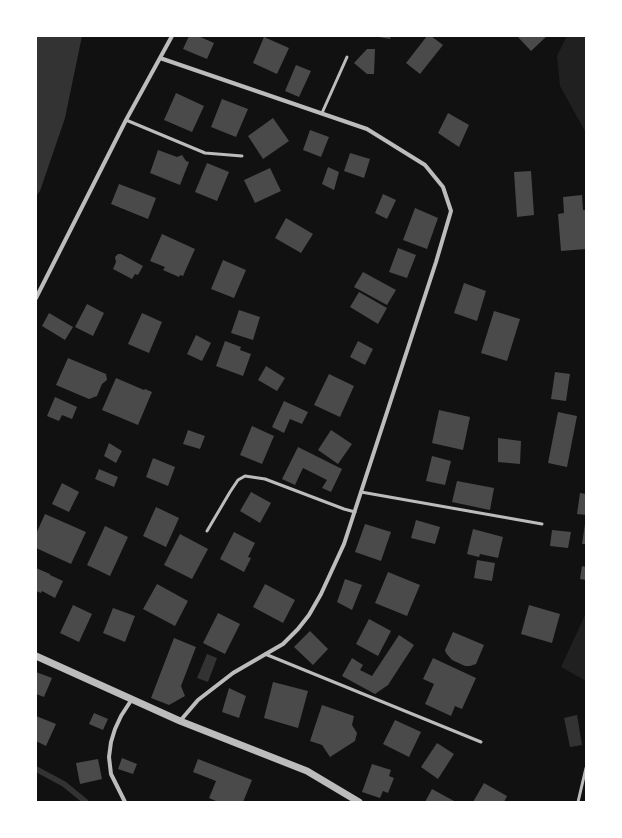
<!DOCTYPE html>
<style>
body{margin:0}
#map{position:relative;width:622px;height:838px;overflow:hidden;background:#111;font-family:Manrope,sans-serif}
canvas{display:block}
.frame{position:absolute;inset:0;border:37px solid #fff;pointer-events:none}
</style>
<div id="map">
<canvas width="622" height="838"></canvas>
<div class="frame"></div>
</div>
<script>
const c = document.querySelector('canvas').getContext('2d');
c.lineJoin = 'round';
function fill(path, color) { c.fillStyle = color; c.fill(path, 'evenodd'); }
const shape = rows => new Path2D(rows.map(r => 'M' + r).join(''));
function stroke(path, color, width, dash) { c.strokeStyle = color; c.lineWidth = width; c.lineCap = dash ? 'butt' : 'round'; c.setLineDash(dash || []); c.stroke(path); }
fill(shape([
 [567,36,586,36,586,133,560,86,557,56],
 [586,613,586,681,561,667]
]), '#202020');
fill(shape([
 [36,36,82,36,65,118,40,191,36,196],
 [207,654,217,658,208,682,197,678],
 [577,715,582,745,570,747,564,718]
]), '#333');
stroke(shape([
 [36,769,64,784,86,802]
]), '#333', 5.5);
fill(shape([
 [189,36,198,36,214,43,207,59,183,49],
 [373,36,391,36,390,39],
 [427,36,431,36,443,45,420,74,406,63],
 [517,36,547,36,531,51],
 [264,37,289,48,277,74,253,63],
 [367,49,375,49,374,74,367,74,354,63],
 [296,65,311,71,299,97,285,91],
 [176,93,204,106,192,132,164,120],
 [222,99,248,109,236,137,211,127],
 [448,113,469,125,459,147,438,133],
 [273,118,289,141,263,159,248,136],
 [310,130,329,137,321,157,303,150],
 [158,150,177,157,182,155,186,161,189,162,180,185,150,173],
 [350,153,370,159,364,178,344,171],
 [207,163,229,172,217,201,195,192],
 [328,167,339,172,334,190,322,184],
 [270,168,281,191,255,203,244,180],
 [531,171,534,215,517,217,514,172],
 [119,184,156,198,148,219,111,204],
 [383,194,396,200,387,219,375,213],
 [582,195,583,210,586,210,586,249,561,251,558,214,564,213,563,197],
 [415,208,438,218,427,249,403,240],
 [286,218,313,234,301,253,275,238],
 [162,234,195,249,183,276,180,275,179,277,163,270,165,267,150,261],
 [398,248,416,255,407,278,389,272],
 [118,254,121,254,143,266,138,275,135,274,132,279,113,269,116,262,115,257],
 [223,260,246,270,234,298,211,289],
 [363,272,396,290,387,305,354,287],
 [464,283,486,291,477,321,454,313],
 [359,292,387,308,378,324,350,307],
 [87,304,104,313,93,336,75,327],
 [239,310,260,317,253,340,231,333],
 [494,311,520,319,507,361,481,353],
 [49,313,73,327,65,340,42,326],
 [142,313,162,322,149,353,128,344],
 [196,335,211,343,202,361,187,354],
 [225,341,241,347,240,350,251,354,243,376,216,366],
 [358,341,373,349,365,365,350,357],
 [68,358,106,374,107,380,102,384,97,396,89,399,56,385],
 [266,366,285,378,277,391,258,380],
 [555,372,570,374,566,401,551,399],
 [329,374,354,386,340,417,314,405],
 [116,378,144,390,145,389,152,392,138,425,102,410],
 [55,397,77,407,72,419,62,415,59,421,47,416],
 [284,401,308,412,302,424,290,419,284,433,272,427],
 [439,410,470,417,463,450,432,443],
 [558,412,577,416,567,467,548,463],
 [252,426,274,436,262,464,240,455],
 [188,430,205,436,200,449,183,444],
 [331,430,352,444,338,464,318,450],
 [498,438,521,441,520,464,498,462],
 [109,443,122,451,116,463,104,456],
 [298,447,342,469,331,492,322,488,327,480,303,468,295,485,282,479],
 [432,456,451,461,445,485,426,481],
 [153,458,175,467,168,486,146,477],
 [99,469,118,477,114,487,95,479],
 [457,481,494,488,490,510,452,502],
 [62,483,79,492,69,512,52,504],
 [251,492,271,503,260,523,240,511],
 [580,493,586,494,586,515,577,514],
 [156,507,179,518,166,547,143,536],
 [45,514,86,532,71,564,36,548,36,534],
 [416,520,440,527,435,544,411,538],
 [365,524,391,532,381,561,355,552],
 [585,524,586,524,586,544,582,544],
 [105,526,128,537,110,576,87,565],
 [473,529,503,537,498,558,480,554,479,557,467,554],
 [552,530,571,532,568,548,550,546],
 [234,532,255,543,248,557,251,558,244,572,220,559],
 [180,534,208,549,192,579,164,565],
 [477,560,495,563,492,581,474,578],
 [582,566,586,567,586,580,580,579],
 [36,568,50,574,50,575,63,581,55,598,42,591,41,593,36,591],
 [388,572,420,585,407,616,375,603],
 [345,579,362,585,352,610,337,602],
 [157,584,188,601,175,626,143,609],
 [265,584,295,600,283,623,253,607],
 [73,605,92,614,79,642,60,633],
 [529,605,560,614,552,643,521,634],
 [113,608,135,616,125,642,103,633],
 [218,613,240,624,225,654,203,643],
 [369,619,391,631,378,656,356,644],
 [310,631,328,649,313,665,294,647],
 [453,632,484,645,476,664,470,666,465,666,452,660,446,653,445,650],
 [399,635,414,645,388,685,375,694,342,676,352,658,363,665,360,670,372,676],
 [174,638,196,647,181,686,185,696,169,705,151,698],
 [433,658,476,678,462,709,455,706,451,716,425,704,434,684,423,679],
 [36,672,52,678,44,697,36,694],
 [273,682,308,691,298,728,264,718],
 [229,688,246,696,239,718,222,712],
 [322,705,354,716,352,725,357,733,355,741,330,757,322,745,310,741],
 [94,713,108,719,103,730,89,724],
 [36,716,56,724,46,746,36,741],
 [395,720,421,732,409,757,383,744],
 [437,743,454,754,438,779,421,767],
 [122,758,137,764,133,774,118,769],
 [98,759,102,779,80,784,76,763],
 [198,759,252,780,243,802,218,802,209,798,216,781,193,772],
 [372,764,391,770,389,776,394,778,388,793,383,791,380,798,362,792],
 [484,783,507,796,504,802,473,802],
 [432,789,454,801,453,802,425,802]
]), '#4a4a4a');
stroke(shape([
 [322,113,347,57],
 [126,120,205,153,242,156],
 [361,492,542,524],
 [207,531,230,492,238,480,245,476,265,479,344,509,355,512],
 [265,654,481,742],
 [578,802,586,768]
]), '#bcbcbc', 3);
stroke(shape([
 [160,58,367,129,425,165,443,187,451,211,436,262,344,544,321,594,309,615,298,629,283,644,233,673,198,700,180,721],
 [36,298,126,120,172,36],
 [125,802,111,774,109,757,111,742,115,729,121,716,132,699]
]), '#bcbcbc', 4);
stroke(shape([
 [36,656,180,721,307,771,359,802]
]), '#bcbcbc', 7);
</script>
